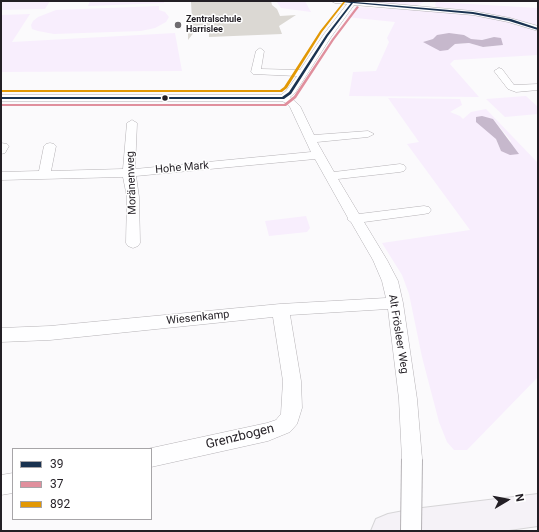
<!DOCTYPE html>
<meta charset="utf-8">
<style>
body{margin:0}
#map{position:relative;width:539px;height:532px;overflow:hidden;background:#fbfafc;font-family:Roboto,sans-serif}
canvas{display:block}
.frame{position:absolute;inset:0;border:2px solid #231f25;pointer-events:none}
.legend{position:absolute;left:12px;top:448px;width:140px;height:72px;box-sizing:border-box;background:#fff;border:1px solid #a7a5a8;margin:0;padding:5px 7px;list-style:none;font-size:12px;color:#231f25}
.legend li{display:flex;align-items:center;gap:8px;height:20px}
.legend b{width:20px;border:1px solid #a7a5a8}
.north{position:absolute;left:487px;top:480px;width:40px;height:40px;-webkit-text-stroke:3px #fff;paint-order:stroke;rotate:80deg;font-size:11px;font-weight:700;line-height:16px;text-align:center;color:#231f25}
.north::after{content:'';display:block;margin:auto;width:14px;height:18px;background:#231f25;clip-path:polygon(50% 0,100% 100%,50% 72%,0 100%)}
</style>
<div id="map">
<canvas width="539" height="532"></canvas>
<div class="frame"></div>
<ul class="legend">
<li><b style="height:5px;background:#193250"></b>39</li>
<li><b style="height:5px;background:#e08f9d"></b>37</li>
<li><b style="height:5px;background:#e29804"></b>892</li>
</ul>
<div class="north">N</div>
</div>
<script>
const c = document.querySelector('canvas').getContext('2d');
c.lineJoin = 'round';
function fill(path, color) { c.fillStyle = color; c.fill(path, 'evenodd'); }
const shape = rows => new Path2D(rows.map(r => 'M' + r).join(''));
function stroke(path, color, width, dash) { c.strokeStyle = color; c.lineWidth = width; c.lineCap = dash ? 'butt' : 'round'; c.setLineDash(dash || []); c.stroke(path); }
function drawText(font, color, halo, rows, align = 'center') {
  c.font = font + ' Roboto,sans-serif'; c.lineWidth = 3; c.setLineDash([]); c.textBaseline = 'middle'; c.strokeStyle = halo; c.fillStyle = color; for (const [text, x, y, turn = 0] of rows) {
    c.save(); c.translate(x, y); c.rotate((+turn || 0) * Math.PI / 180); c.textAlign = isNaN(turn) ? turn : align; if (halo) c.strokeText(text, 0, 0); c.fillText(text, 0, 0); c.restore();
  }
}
fill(shape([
 [1,1,50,1,45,9,1,10],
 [90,1,164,1,164,3,88,6],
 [276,1,305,1,311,12,281,8],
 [364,1,426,1,416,6],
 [436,2,538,8,538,26,476,11,437,7,435,5],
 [159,6,159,10,165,12,169,17,166,22,155,28,141,31,54,34,38,31,32,29,31,25,33,21,38,17,56,10],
 [356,7,469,13,509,21,538,30,538,55,454,60,450,64,479,97,349,96,353,72,376,71,389,42,387,38,395,22,346,17],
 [464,35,471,39,482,40,494,37,503,45,483,47,469,43,455,44,448,50,424,42,433,39],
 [30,14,12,42,175,33,182,71,1,72,1,15],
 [526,96,538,107,538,114,505,117,486,99],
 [388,98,460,99,462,105,450,112,460,116,463,119,471,112,486,109,538,163,538,377,467,450,454,450,447,442,439,422,422,357,409,294,402,275,382,243,470,230,407,144,419,142],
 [493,119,511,141,501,151,496,139],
 [306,216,310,228,307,232,269,236,265,221]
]), '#f8eefd');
fill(shape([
 [449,33,464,35,471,39,482,40,494,37,501,38,503,45,483,47,469,43,455,44,448,50,440,51,423,42,433,39,437,35],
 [482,116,493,119,519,154,510,155,501,151,496,139,476,122,476,117]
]), '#c6b8cc');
fill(shape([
 [215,1,271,1,272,5,277,9,280,16,296,15,279,26,282,34,209,37,209,31,195,31,188,40,188,21,192,21,191,2]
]), '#dbd8d3');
const minor = shape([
 [331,1,360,1,473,11,510,18,538,26,538,31,508,22,473,15,354,5,331,37,295,93,290,97,300,106,314,135,368,131,374,134,368,137,317,142,334,172,400,164,404,165,406,168,404,171,400,172,338,179,359,214,424,206,429,207,431,210,429,213,424,214,364,222,387,260,398,281,403,303,417,399,422,459,419,466,412,469,405,466,402,459,399,399,388,309,290,315,301,381,302,408,297,424,290,432,268,441,151,467,151,449,147,449,267,423,276,420,281,414,283,381,273,317,50,340,1,342,1,328,50,326,280,304,386,298,382,281,373,260,351,222,347,219,348,218,315,159,136,176,139,197,140,243,138,246,133,248,128,246,126,243,127,197,123,177,1,180,1,172,39,171,44,146,46,144,50,143,54,144,56,146,51,171,123,169,127,123,132,120,137,123,135,169,311,152,290,107,286,103,282,101,1,101,1,95,281,95,286,91,297,76,253,74,251,72,256,51,260,48,264,51,261,69,300,70,324,34,347,4,335,3,331,1],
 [499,68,502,69,514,85,538,84,538,90,516,92,508,89,494,71,499,68],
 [1,143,7,144,9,146,5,153,1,154,1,143],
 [13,473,13,493,1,495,1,475,13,473]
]);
const highway = shape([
 [538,494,538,526,502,531,371,531,376,519,388,514,414,509,538,494]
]);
stroke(minor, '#b5b2b6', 1);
stroke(highway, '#d6d5d7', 2);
fill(minor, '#fefeff');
fill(highway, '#f5f2f7');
const minorBridge = shape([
 [411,531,412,459]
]);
stroke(minorBridge, '#b5b2b6', 22, []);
stroke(minorBridge, '#fefeff', 20);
fill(shape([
 [334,1,343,1,473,12,511,19,538,28,538,30,509,21,473,14,353,3,328,36,291,94,284,99,1,99,1,97,282,97,289,92,326,35,351,3,334,1]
]), '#193250');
fill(shape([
 [357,6,359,7,334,40,296,98,286,106,1,106,1,104,284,104,294,96,332,39,357,6]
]), '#e08f9d');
fill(shape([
 [344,1,346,1,322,32,287,88,282,92,1,92,1,90,280,90,284,87,320,31,344,1]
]), '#e29804');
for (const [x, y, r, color] of [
 [178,25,4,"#6f6c70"],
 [165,98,3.5,"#231f25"]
]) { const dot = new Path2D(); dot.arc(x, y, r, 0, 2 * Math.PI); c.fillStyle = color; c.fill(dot); stroke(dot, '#fff', 1.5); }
drawText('bold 9px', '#231f25', '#fff', [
 ["Zentralschule",186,20],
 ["Harrislee",186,30]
], 'left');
drawText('11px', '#231f25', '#fff', [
 ["Hohe Mark",182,168,-5],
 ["Moränenweg",132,183,-92],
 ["Wiesenkamp",198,318,-6],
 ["Alt Frösleer Weg",398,334,81]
]);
drawText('13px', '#231f25', '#fff', [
 ["Grenzbogen",240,437,-14]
]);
</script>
